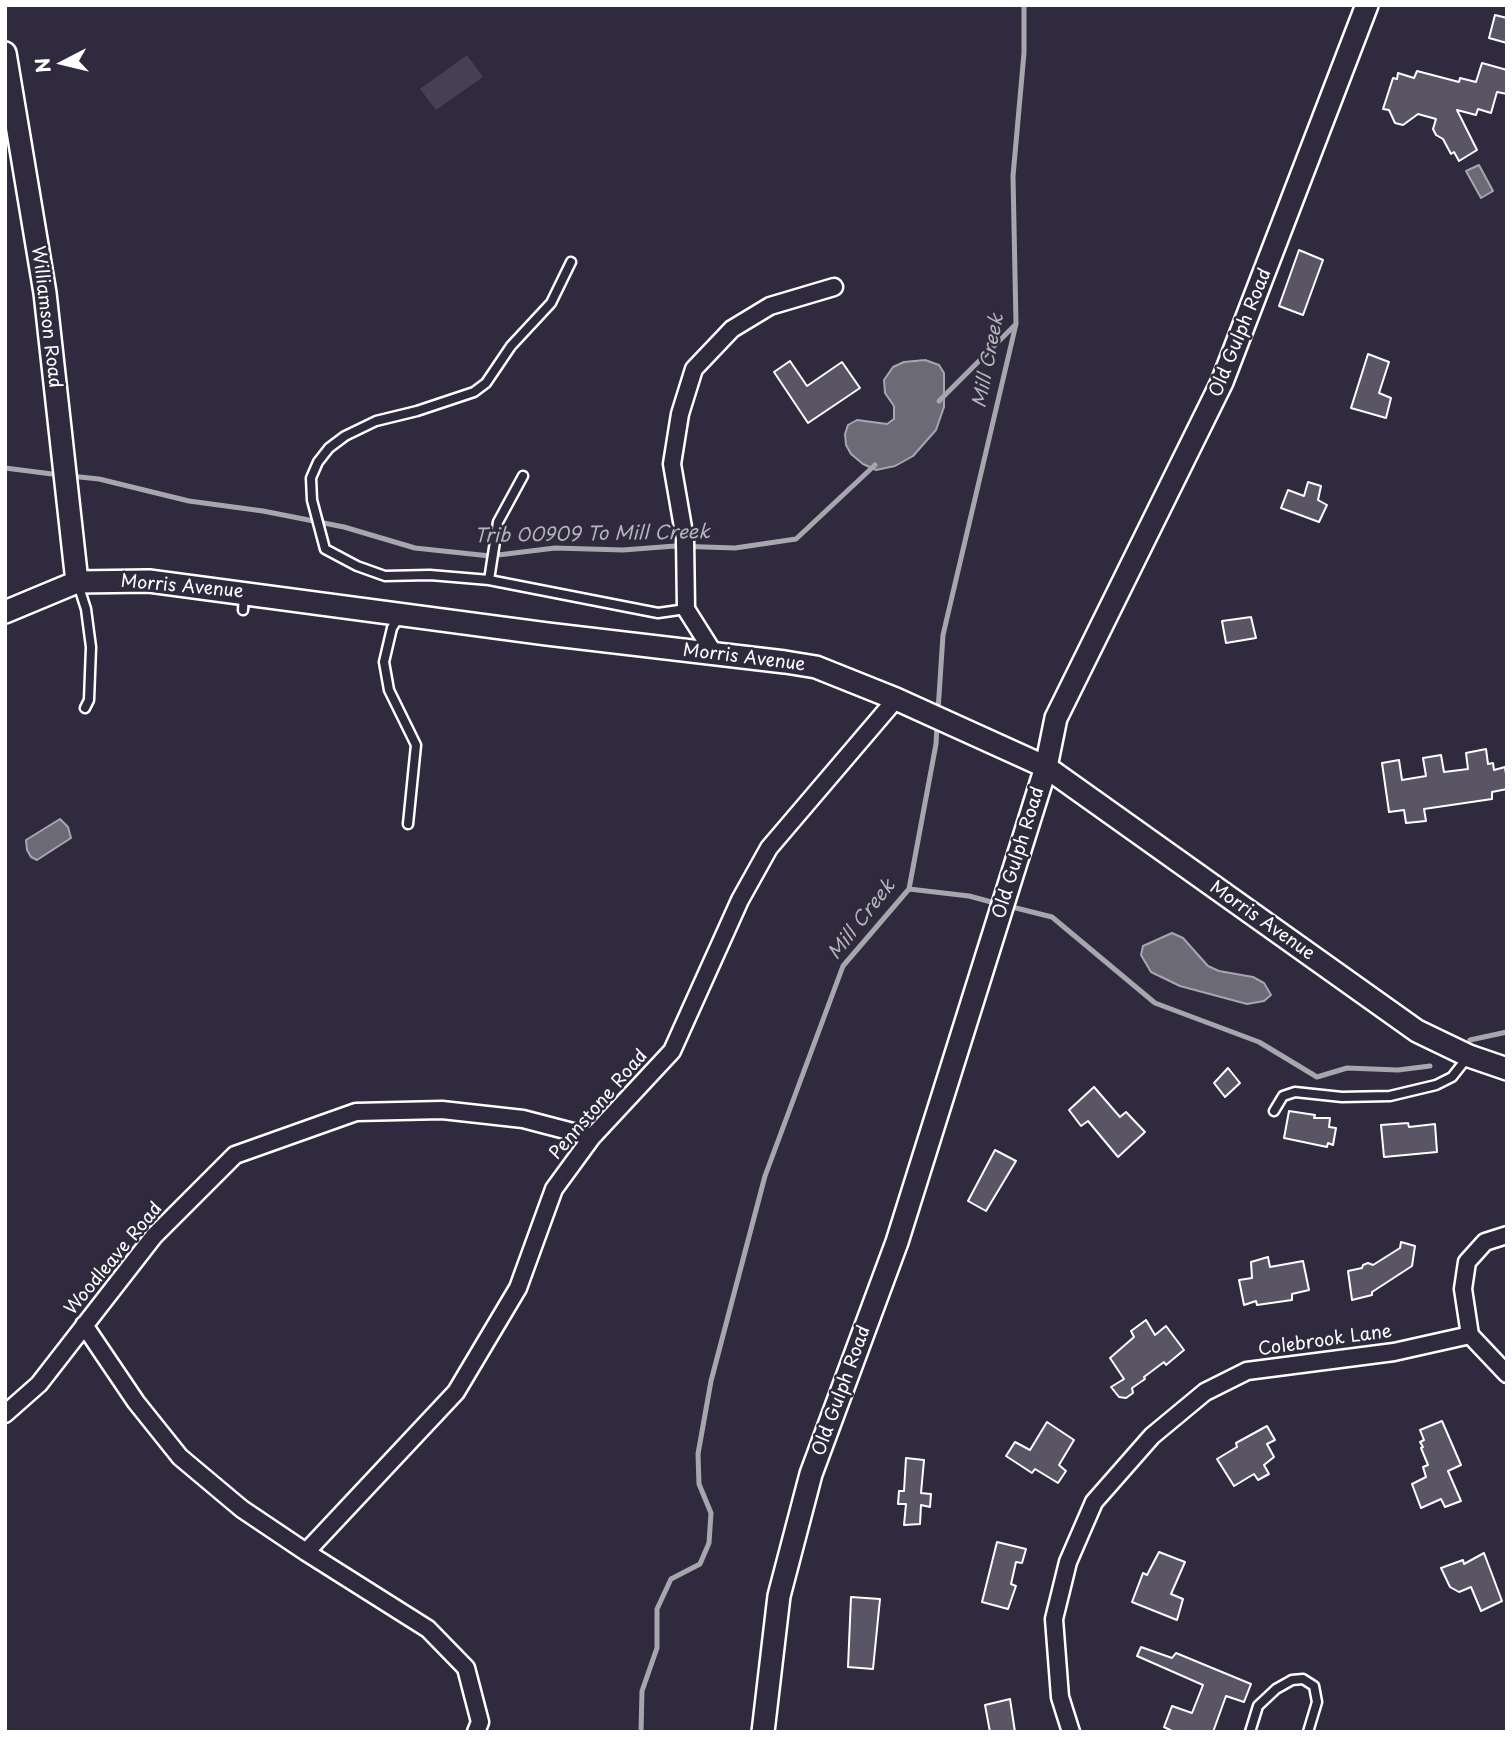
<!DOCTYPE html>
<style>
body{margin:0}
#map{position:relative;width:1512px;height:1737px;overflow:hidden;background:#2f2a3d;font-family:"Playpen Sans",sans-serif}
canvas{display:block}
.frame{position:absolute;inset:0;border:7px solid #fff;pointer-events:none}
.north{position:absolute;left:28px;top:28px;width:70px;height:70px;-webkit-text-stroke:5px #2f2a3d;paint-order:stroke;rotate:263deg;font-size:19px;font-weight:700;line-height:28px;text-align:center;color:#fff}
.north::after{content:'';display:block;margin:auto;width:24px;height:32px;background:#fff;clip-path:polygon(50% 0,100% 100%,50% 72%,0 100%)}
</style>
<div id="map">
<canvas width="1512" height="1737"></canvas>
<div class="frame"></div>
<div class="north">N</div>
</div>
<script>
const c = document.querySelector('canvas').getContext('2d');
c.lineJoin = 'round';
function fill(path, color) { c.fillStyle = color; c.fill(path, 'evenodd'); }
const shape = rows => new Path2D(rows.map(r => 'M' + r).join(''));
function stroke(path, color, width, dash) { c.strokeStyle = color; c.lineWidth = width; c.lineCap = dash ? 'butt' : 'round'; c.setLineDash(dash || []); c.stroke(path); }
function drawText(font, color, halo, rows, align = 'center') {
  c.font = font + ' "Playpen Sans",sans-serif'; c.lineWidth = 5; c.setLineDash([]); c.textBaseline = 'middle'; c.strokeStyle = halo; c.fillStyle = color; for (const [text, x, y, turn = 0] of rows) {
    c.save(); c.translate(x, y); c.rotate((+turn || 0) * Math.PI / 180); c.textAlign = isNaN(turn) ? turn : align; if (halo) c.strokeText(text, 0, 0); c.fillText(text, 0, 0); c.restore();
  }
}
fill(shape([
 [467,55,483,77,436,110,420,89]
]), '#464152');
const water = shape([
 [1479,165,1493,191,1481,198,1466,171,1479,165],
 [925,360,939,365,944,373,944,407,936,430,913,456,895,466,876,470,863,464,851,454,846,445,845,434,848,425,857,420,887,424,894,419,894,406,885,393,884,380,893,367,904,362,925,360],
 [60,819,68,827,71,838,37,860,31,857,27,850,26,840,60,819],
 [1172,933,1183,938,1208,966,1219,971,1253,977,1264,983,1271,995,1264,1001,1247,1004,1180,986,1151,972,1141,955,1143,946,1172,933]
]);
fill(water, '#6d6a77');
stroke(water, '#a7a6ad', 2);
stroke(shape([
 [939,401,1016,324],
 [5,468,60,475],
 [70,476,99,479,189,501,263,511,344,527,415,548,490,556,555,548,623,550,675,546,735,548,796,539,875,465],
 [938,711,943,635,1016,324,1013,176,1024,53,1024,5],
 [909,889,969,896,999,904],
 [1008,906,1052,917,1155,1003,1259,1042,1317,1077,1347,1068,1398,1070,1430,1066],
 [1470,1040,1507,1032],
 [641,1732,642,1691,657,1648,657,1609,671,1579,700,1564,709,1543,711,1513,699,1484,698,1454,711,1381,765,1176,843,966,909,889,936,744,937,724]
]), '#a7a6ad', 5);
const building = shape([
 [1495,15,1507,18,1507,43,1489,38,1495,15],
 [1482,63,1507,70,1507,94,1497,92,1491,113,1478,109,1476,115,1457,110,1477,150,1459,161,1454,152,1451,154,1443,139,1436,135,1433,129,1436,119,1418,114,1403,125,1395,123,1389,110,1383,109,1393,78,1397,79,1398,73,1414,78,1417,71,1459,82,1460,78,1476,82,1482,63],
 [1299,250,1323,260,1303,315,1279,306,1299,250],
 [1368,354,1389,362,1379,393,1391,398,1386,418,1351,408,1368,354],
 [790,361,807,386,842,362,860,388,808,423,774,372,790,361],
 [1308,482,1321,486,1318,500,1327,505,1319,522,1281,508,1288,490,1304,496,1308,482],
 [1251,617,1256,638,1226,643,1222,621,1251,617],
 [1486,749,1488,764,1493,763,1494,770,1505,767,1507,781,1507,789,1492,792,1492,799,1424,809,1426,821,1406,823,1404,810,1389,812,1382,763,1399,760,1402,780,1426,776,1423,758,1441,755,1444,772,1468,769,1466,753,1486,749],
 [1228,1068,1240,1083,1225,1097,1214,1083,1228,1068],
 [1094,1087,1120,1117,1126,1112,1145,1132,1118,1157,1088,1121,1081,1126,1069,1110,1094,1087],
 [1289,1111,1315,1115,1314,1118,1330,1118,1329,1127,1336,1128,1333,1145,1328,1143,1327,1147,1284,1138,1289,1111],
 [1408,1123,1409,1127,1435,1124,1437,1152,1384,1157,1381,1125,1408,1123],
 [995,1150,1016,1161,986,1211,968,1201,995,1150],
 [1401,1242,1415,1246,1412,1266,1372,1292,1372,1295,1352,1300,1348,1271,1362,1268,1363,1265,1368,1263,1373,1265,1400,1248,1401,1242],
 [1268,1257,1270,1267,1303,1261,1309,1290,1292,1294,1292,1300,1257,1305,1256,1301,1244,1305,1239,1280,1252,1278,1251,1262,1268,1257],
 [1146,1320,1155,1335,1166,1326,1184,1350,1166,1365,1164,1362,1144,1377,1145,1379,1132,1388,1133,1393,1126,1398,1119,1397,1111,1387,1124,1379,1110,1358,1134,1337,1131,1331,1146,1320],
 [1442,1421,1461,1465,1448,1471,1461,1501,1445,1507,1441,1499,1421,1508,1412,1484,1426,1477,1423,1467,1428,1465,1421,1448,1423,1447,1420,1442,1424,1440,1420,1430,1442,1421],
 [1047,1422,1074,1440,1059,1465,1066,1471,1058,1483,1035,1469,1032,1473,1006,1456,1015,1442,1030,1450,1047,1422],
 [1267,1426,1275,1440,1267,1444,1274,1457,1264,1465,1269,1474,1258,1480,1254,1474,1234,1486,1217,1459,1237,1447,1236,1443,1267,1426],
 [906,1458,924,1460,921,1493,931,1494,930,1507,921,1505,920,1524,904,1525,906,1504,898,1504,899,1491,904,1491,906,1458],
 [997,1542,1026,1549,1022,1563,1016,1562,1011,1584,1016,1586,1008,1609,982,1602,997,1542],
 [1159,1552,1185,1562,1171,1594,1183,1599,1177,1620,1132,1602,1143,1573,1147,1575,1159,1552],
 [1484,1553,1502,1601,1481,1611,1471,1587,1459,1592,1450,1587,1441,1568,1463,1560,1464,1564,1484,1553],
 [851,1597,880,1599,873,1669,848,1667,851,1597],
 [1141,1647,1172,1658,1176,1653,1251,1684,1244,1702,1226,1696,1213,1732,1174,1732,1164,1727,1172,1706,1192,1713,1203,1685,1137,1656,1141,1647],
 [1010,1699,1015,1732,990,1732,985,1705,1010,1699]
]);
fill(building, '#595564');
stroke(building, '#fff', 2);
const lane = shape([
 [571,262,551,303,511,346,486,383,474,392,417,411,376,421,345,436,329,448,318,462,311,478,312,500,325,549,357,566,385,576,430,575,489,580,658,613,686,609],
 [489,580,498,522,523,476],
 [78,584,86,609,91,647,89,700,85,708],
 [243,610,244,595],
 [399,617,392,628,384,662,389,690,416,745,408,824],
 [1274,1111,1283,1096,1295,1092,1342,1097,1390,1096,1436,1085,1452,1077,1467,1058],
 [1250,1732,1258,1706,1276,1689,1292,1680,1303,1679,1314,1686,1317,1702,1308,1732]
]);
const street = shape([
 [715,655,686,609,685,539,672,464,680,414,694,369,732,329,770,306,834,287],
 [1507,1235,1485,1242,1467,1262,1463,1289,1470,1335,1507,1374],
 [84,1325,136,1402,180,1457,242,1509,306,1552],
 [5,1414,39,1384,154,1236,235,1155,356,1112,442,1110,523,1119,592,1137],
 [476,1732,480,1722,466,1668,428,1629,306,1552,456,1392,518,1288,554,1189,592,1137,672,1051,740,900,769,848,896,699],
 [1071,1732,1060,1697,1054,1619,1068,1562,1094,1502,1152,1436,1205,1392,1247,1371,1394,1352,1470,1335]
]);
const secondary = shape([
 [5,53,45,293,77,582],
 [5,612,77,582,149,581,547,634,785,662,816,667,896,699,1046,767,1417,1031,1469,1056,1507,1069],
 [763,1732,779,1596,811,1474,897,1242,1046,767,1056,718,1222,382,1367,5]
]);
stroke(lane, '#fff', 13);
stroke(street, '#fff', 21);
stroke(secondary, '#fff', 26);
stroke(lane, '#2f2a3d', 8);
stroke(street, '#2f2a3d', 16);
stroke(secondary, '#2f2a3d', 21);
drawText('18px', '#fff', '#2f2a3d', [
 ["Williamson Road",46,317,83],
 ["Old Gulph Road",1241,333,-68],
 ["Morris Avenue",182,587,5],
 ["Morris Avenue",744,658,7],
 ["Old Gulph Road",1019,853,-73],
 ["Morris Avenue",1262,921,35],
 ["Pennstone Road",599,1105,-49],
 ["Woodleave Road",114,1259,-50],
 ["Colebrook Lane",1325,1341,-8],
 ["Old Gulph Road",842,1391,-70]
]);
drawText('italic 19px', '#b6b4bb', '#2f2a3d', [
 ["Mill Creek",989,361,-79],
 ["Trib 00909 To Mill Creek",592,535,-1],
 ["Mill Creek",862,920,-52]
]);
</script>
